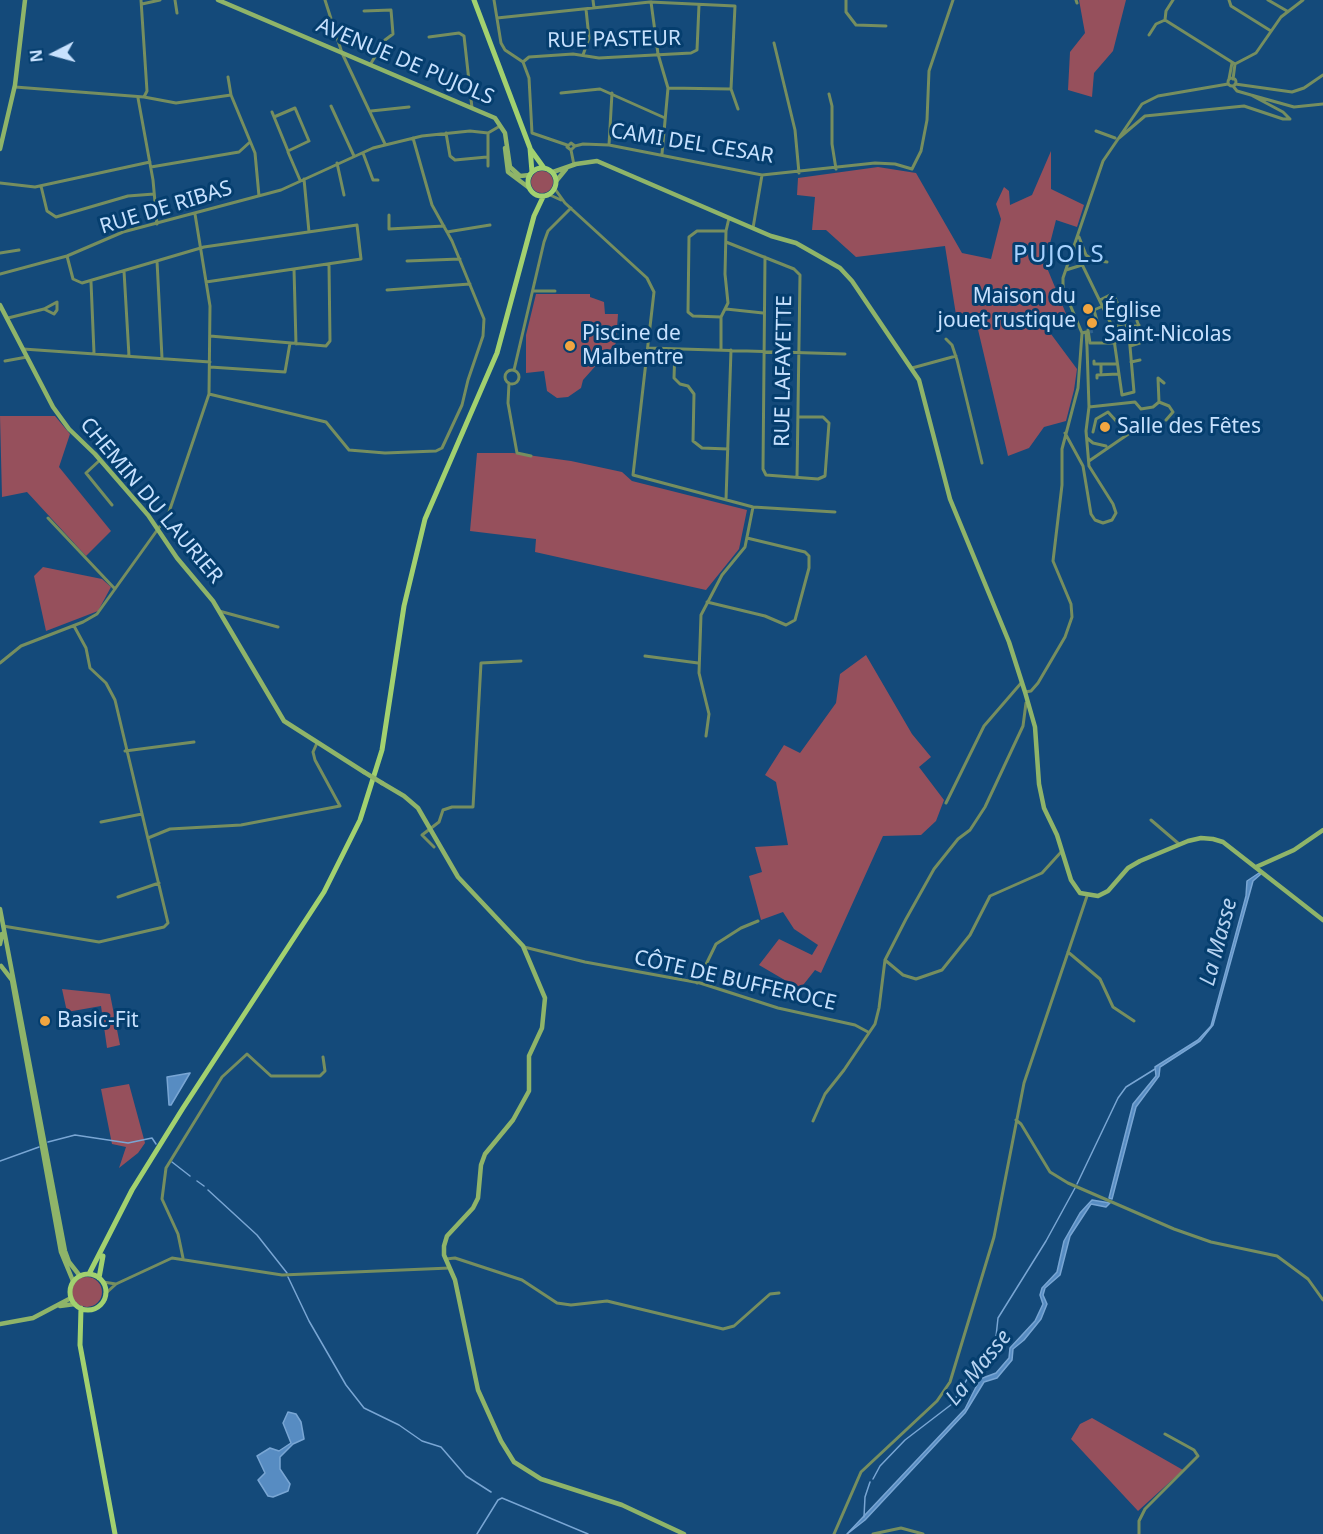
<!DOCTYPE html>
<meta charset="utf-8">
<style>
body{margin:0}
#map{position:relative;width:1323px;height:1534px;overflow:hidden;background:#144a7a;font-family:"Noto Sans",sans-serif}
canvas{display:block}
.north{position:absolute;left:24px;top:24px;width:60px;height:60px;-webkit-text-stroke:4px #053e6e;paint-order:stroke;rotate:264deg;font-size:16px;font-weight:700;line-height:24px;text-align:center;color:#c7e1fe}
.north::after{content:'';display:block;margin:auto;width:21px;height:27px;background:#c7e1fe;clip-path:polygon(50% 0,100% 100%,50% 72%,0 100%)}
</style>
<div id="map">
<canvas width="1323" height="1534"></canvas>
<div class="north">N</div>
</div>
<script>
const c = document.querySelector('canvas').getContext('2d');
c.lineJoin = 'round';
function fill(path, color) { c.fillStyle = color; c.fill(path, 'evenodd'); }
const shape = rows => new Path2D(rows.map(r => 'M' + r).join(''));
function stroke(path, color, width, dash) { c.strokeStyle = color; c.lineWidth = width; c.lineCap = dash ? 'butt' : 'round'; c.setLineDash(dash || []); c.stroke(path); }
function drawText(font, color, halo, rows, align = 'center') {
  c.font = font + ' "Noto Sans",sans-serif'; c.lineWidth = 6; c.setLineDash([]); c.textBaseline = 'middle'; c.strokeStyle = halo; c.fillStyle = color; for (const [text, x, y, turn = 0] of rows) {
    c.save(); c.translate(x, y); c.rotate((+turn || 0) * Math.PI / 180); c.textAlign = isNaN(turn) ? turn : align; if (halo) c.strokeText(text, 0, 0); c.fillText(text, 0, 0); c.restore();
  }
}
fill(shape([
 [1079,0,1126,0,1113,51,1094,73,1092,97,1068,90,1070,52,1085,33],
 [1051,151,1051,189,1084,205,1077,227,1056,220,1045,263,1069,321,1048,330,1077,369,1074,390,1066,421,1044,427,1029,448,1008,456,975,317,957,321,945,246,856,257,826,230,812,230,815,197,797,195,798,178,878,167,916,173,962,253,991,259,1001,219,996,204,1004,187,1009,191,1010,205,1032,195],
 '531 182a11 11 0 1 1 22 0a11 11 0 1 1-22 0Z',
 [536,294,590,294,590,297,604,302,605,314,618,314,616,343,583,380,581,388,568,397,557,398,547,391,544,371,526,373,526,335],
 [0,416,55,416,70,434,59,467,111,531,86,556,27,492,2,497],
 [477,453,513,453,571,461,622,472,632,481,747,510,739,549,706,590,535,552,536,539,470,531],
 [43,567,102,579,111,587,98,611,46,631,34,576],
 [866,655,912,734,931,757,919,767,944,800,936,821,921,835,883,836,821,973,815,970,800,989,759,965,779,939,812,955,818,945,794,929,783,912,761,920,749,876,762,872,755,847,788,845,776,782,765,775,784,745,800,753,836,703,840,674],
 [62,989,110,994,120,1045,107,1048,101,1006,67,1012],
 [129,1084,145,1143,138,1153,119,1168,126,1147,112,1144,101,1089],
 '72 1292a15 15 0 1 1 30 0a15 15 0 1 1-30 0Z',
 [1092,1418,1183,1470,1138,1511,1071,1439,1080,1424]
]), '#96505c');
const water = shape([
 [1259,873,1261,874,1253,881,1213,1025,1200,1041,1160,1067,1159,1076,1136,1107,1112,1199,1109,1198,1133,1104,1156,1076,1155,1067,1198,1040,1211,1026,1246,896,1247,881,1259,873],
 [190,1073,171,1105,169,1105,167,1077,190,1073],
 [1092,1200,1110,1203,1106,1207,1091,1204,1070,1236,1060,1275,1045,1288,1043,1295,1047,1304,1041,1319,1024,1340,1013,1349,1012,1360,997,1378,984,1382,965,1413,865,1520,847,1534,965,1409,980,1379,996,1373,1009,1358,1010,1348,1035,1321,1043,1304,1040,1295,1042,1288,1057,1272,1064,1241,1080,1213,1092,1200],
 [288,1412,296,1414,301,1422,304,1439,293,1444,280,1457,280,1469,290,1484,288,1491,273,1497,268,1496,258,1480,265,1473,257,1456,270,1448,279,1451,291,1443,283,1423,288,1412]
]);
fill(water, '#578cc2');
stroke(water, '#79a6d4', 1.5);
stroke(shape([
 [48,1142,75,1135,128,1143,152,1138,156,1144],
 [0,1161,39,1147],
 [172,1162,190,1176],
 [197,1181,204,1186],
 [1077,1184,1118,1098,1126,1087,1155,1069],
 [208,1190,257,1235,287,1273],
 [288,1277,309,1321,346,1385,364,1408,399,1425,422,1441,441,1447,466,1476,491,1492],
 [873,1479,880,1466,905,1440,952,1404,969,1376,995,1346,998,1318,1046,1241,1075,1188],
 [864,1517,865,1497,870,1482],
 [477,1534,498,1500,502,1498,588,1534]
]), '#79a6d4', 1.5);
stroke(shape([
 [1090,332,1094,331]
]), '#2f618e', 3, [3, 1.5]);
stroke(shape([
 [175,0,177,13],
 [325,0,342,53,385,144],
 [494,0,501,43,505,50,523,62],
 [593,0,594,8],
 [846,0,846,12,856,25,886,26],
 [1076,0,1077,3],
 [1229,0,1231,6,1271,31],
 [1268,0,1287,11],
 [651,2,658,54,668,88,662,154],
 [142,4,160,0],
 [364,11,391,10,393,34,385,40,370,65],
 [497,18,650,2,735,6,731,89,668,88],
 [1165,20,1235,64],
 [1165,20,1166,11,1173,0],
 [1149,35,1156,24,1165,20],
 [429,37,459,33,464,36,472,108],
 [774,43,795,130,799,173],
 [583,55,589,38,586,9],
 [523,62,529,57,573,54,599,58,691,53,697,50,699,5],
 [523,62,529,78,532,133,567,145],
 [1235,64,1256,53,1281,17,1303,0],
 [228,77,231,95,255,153,259,196],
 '1228 82a4 4 0 1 1 8 0a4 4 0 1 1-8 0Z',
 [1229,79,1232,63],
 [1233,79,1235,64],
 [1235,84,1292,92,1304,88,1323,75],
 [1233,86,1237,91,1251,95],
 [15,87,144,97,147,91,141,0],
 [731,89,738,109],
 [561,93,600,89,665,118],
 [829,94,832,106,832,144,836,169],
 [144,97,176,103,231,95],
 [138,98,153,180,157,224],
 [331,106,354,156],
 [371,111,409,107],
 [272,112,288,151,309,141,295,108,274,117],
 [1096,131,1115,138],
 [446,133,450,156,455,160,487,157],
 [488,133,488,166],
 [1119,138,1145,116,1244,106,1283,119,1290,119,1283,112,1251,95,1294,107,1323,104],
 [609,145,612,93],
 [575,146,571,143,567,147,571,150,575,146,583,144,609,145,762,175,875,163,895,164,912,169,921,151,927,120,929,71,953,0],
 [571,150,574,165],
 [288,152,300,180],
 [363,153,373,180,378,180],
 [337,163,344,195],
 [151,167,239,152,250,142],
 [304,179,309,232],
 [0,183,35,187,150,162],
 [41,186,47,211,56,217,128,196,154,194],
 [555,189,565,203,647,278,654,292,633,475,753,507,835,512],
 [550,195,561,200],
 [389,215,389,229,444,226],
 [753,228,762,175],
 [447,232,490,225],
 [1079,237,1086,255,1093,260,1107,262],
 [726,242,794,269,800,275,797,477],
 [1076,245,1077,254,1112,326,1122,395,1134,392,1129,335,1124,317,1114,296,1110,295,1100,300],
 [0,253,19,250],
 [67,256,73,279,82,283,204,247,357,225,361,259,206,282],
 [765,257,763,469,766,475,818,479,825,476,829,423,823,417,798,417],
 [157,261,162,358],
 [407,261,460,259],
 [294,269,296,344],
 [1066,270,1082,265],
 [124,271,129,356],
 [0,274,67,256,123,232,281,190,373,148,422,136,470,131,488,133,500,126],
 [91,282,94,353],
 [387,290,470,284],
 [533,291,555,291],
 [726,309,763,313],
 [721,317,693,316,688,312,689,237,697,231,726,231],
 [1108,317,1122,312],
 [8,318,44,309,57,302,57,310,54,314,44,309],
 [1097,321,1094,310,1103,306],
 [1112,327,1126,323],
 [1128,328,1139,325],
 [1088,330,1090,343],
 [210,336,326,346,330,341,329,265],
 [1114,336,1129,334],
 [946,339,952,345,957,360,982,463],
 [1092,343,1115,343],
 [1130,346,1140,343,1141,331,1137,321],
 [649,348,845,354],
 [23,349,210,362],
 [675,349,674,378,680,384,688,386,694,394,693,441,702,448,728,449],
 [721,350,721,317,728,303,725,274,726,231,729,218],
 [5,361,27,357],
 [1094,361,1094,364,1101,364],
 [1131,362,1140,360],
 [210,367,285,372,290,343],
 [912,368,956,356],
 [514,370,544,242,548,231,571,208],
 '505 377a7 7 0 1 1 14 0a7 7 0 1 1-14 0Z',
 [1101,372,1101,364,1117,364],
 [1097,378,1097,375,1118,374],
 [509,383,508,403,517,453,531,456],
 [209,394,326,422,349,450,385,453,436,451,442,448,462,405,468,380,483,336,484,319,452,241,432,205,413,138],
 [1159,402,1158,378,1164,383],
 [1159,402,1169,406,1173,412,1166,420],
 [1089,407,1135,402,1141,409,1153,407,1159,402],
 [1093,432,1096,419,1108,412,1128,434],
 [1065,433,1083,466,1091,514,1095,520,1103,523,1112,520,1116,513,1113,504,1089,466,1086,431,1089,407,1087,347,1086,332,1082,333],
 [1087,438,1093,443,1106,446],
 [100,460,86,473,112,505],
 [1089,461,1143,424],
 [726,500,731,350],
 [48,518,115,589],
 [707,602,765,616,786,625,795,620,809,568,809,556,805,552,747,538],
 [219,611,278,627],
 [645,656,698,663],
 [0,663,21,646,83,622,97,614,168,515,209,394,210,306,195,214],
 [1025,692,1031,691,1038,683,1065,637,1072,617,1071,604,1053,561,1062,485,1062,449,1078,388,1082,333,1063,288,1063,278,1103,161,1142,104,1158,96,1228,84],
 [706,736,709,714,699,673,701,615,722,575,745,547,753,507],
 [125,751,194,742],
 [946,803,984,726,1022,682],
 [1151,820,1179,844],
 [101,822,142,814],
 [148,838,170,829,241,825,340,806,315,760,313,752,317,743],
 [434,847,422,835,439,822,443,810,452,807,473,807,481,663,521,661],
 [118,897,159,883],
 [3,926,99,942,164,927,168,923,115,700,106,683,90,668,86,648,74,626],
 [524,947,585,962,700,983,778,1008,855,1025,868,1032],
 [1068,952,1100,979,1113,1007,1134,1021],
 [885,960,903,975,916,979,942,970,970,935,990,896,1042,873,1062,851],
 [697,983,716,944,741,928,758,921],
 [1016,1120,1021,1124,1050,1172,1068,1183,1174,1229,1211,1242,1277,1256,1308,1279,1323,1300],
 [813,1121,825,1094,844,1070,875,1024,879,1008,885,960,906,919,934,869,958,839,970,830,985,807,1023,726,1026,703],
 [183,1258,178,1234,162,1199,166,1168,222,1077,247,1054,271,1076,320,1076,325,1071,323,1057],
 [446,1259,455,1258,522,1280,557,1303,571,1305,607,1301,723,1329,734,1326,770,1294,779,1293],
 [103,1282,116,1284],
 [105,1294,116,1284,172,1258,282,1275,450,1268],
 [834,1534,861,1472,937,1401,950,1382,994,1237,1024,1083,1087,896],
 [873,1534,901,1528,923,1534],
 [1139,1534,1139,1521,1145,1509,1198,1456,1194,1450,1165,1434]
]), '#768e5f', 3);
stroke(shape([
 [218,0,495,118,505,133,510,167,520,176,530,175],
 [505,148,508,172,528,187],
 [0,149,15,85,25,0],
 [553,172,576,164,597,161,771,236,796,243,840,268,852,281,919,380,950,499,1009,642,1025,692,1035,727,1039,784,1044,808,1057,835,1071,880,1080,893,1098,896,1108,891,1128,868,1140,861,1188,841,1201,838,1213,839,1223,842,1323,920],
 [557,180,566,169],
 [0,305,53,407,69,429,95,454,148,515,177,558,213,601,284,721,364,772],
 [382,783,404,796,418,808,458,877,523,946,545,998,542,1028,529,1056,529,1091,513,1120,485,1154,481,1165,478,1198,473,1208,447,1236,444,1246,444,1255,455,1280,478,1390,501,1441,514,1462,541,1479,622,1505,684,1534],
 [1256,867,1294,850,1323,830],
 [0,909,65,1251,69,1262,80,1276],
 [0,944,2,934],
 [1,966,12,980,61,1252,73,1281],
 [60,1306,75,1304],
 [0,1324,33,1318,71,1298]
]), '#8fb469', 4.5);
stroke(shape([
 [474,0,530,148,532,172],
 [531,150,544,168],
 '528 182a14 14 0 1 1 28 0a14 14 0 1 1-28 0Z',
 [89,1274,132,1190,183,1108,324,892,360,820,382,750,404,606,425,519,497,353,534,216,543,197],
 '70 1292a18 18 0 1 1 36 0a18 18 0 1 1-36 0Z',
 [99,1278,103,1256],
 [81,1308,80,1345,115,1534]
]), '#a2d16f', 5);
stroke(shape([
 [364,772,382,783]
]), '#8fb469', 4.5);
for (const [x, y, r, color] of [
 [1088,309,6,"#f1a540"],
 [1092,323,6,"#f1a540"],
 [570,346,6,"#f1a540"],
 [1105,427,6,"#f1a540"],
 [45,1021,6,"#f1a540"]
]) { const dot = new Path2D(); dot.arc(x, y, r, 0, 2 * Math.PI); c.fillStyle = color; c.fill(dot); stroke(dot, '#053e6e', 2); }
drawText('21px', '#c7e1fe', '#053e6e', [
 ["RUE PASTEUR",614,40,-1],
 ["AVENUE DE PUJOLS",405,62,23],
 ["CAMI DEL CESAR",692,144,9],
 ["RUE DE RIBAS",166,208,-17],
 ["RUE LAFAYETTE",784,371,-89],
 ["CHEMIN DU LAURIER",151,501,50],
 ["CÔTE DE BUFFEROCE",735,981,13]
]);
drawText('21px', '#c7e1fe', '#053e6e', [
 ["Maison du",1076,297,"right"],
 ["jouet rustique",1076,321,"right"],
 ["Église",1104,311],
 ["Saint-Nicolas",1104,335],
 ["Piscine de",582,334],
 ["Malbentre",582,358],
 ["Salle des Fêtes",1117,427],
 ["Basic-Fit",57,1021]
], 'left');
drawText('italic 22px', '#b7d3f1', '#053e6e', [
 ["La Masse",1219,942,-75],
 ["La Masse",979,1368,-51]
]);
c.letterSpacing = '1.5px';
drawText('24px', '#a6d1fe', '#053e6e', [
 ["PUJOLS",1059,255]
]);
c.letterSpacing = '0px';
</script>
